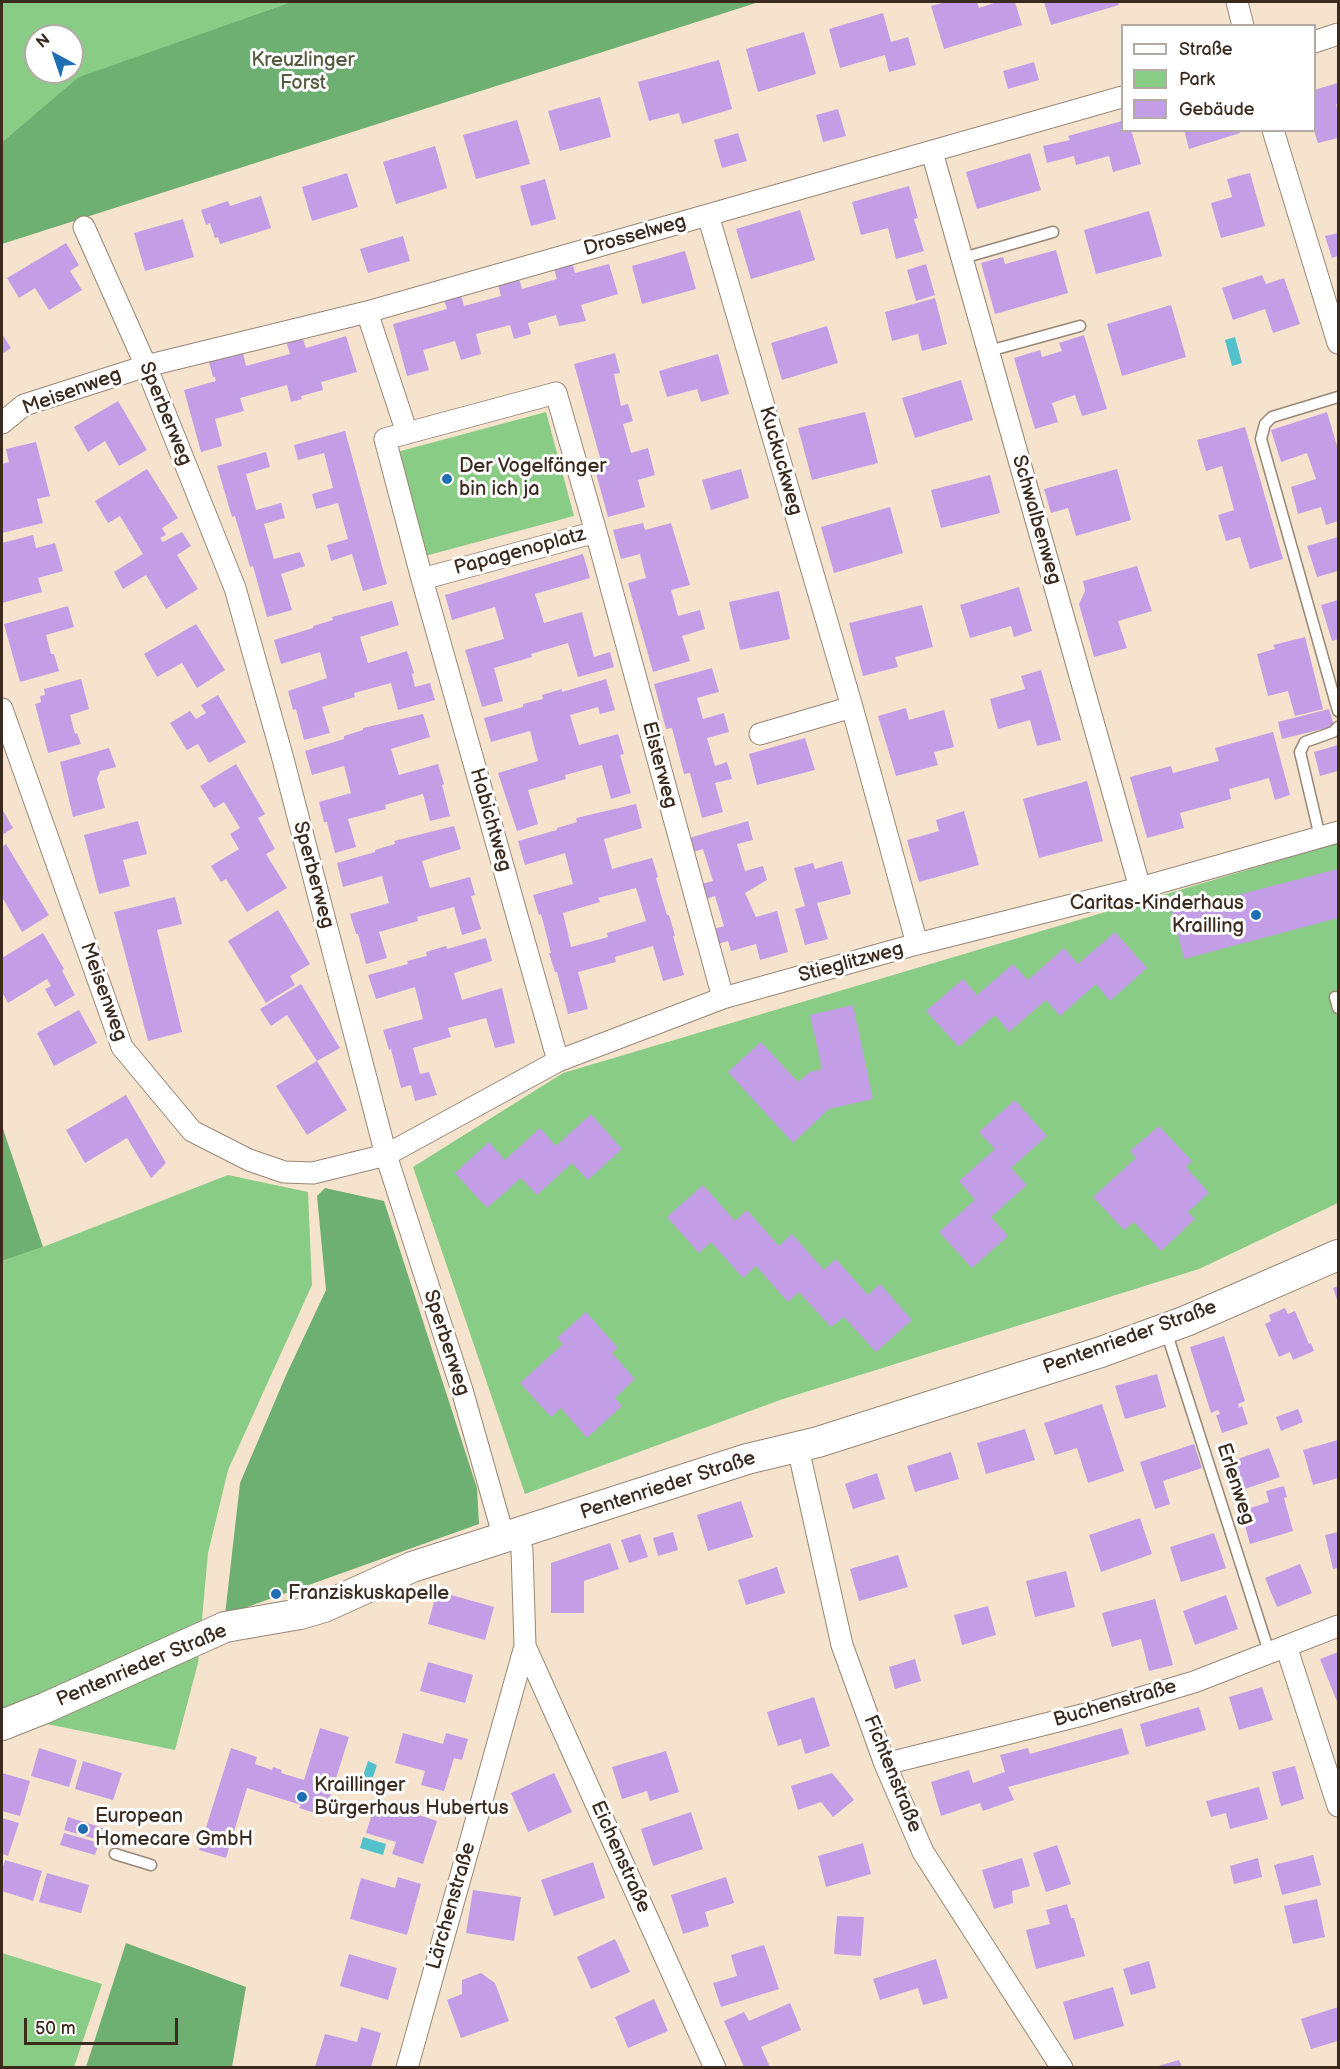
<!DOCTYPE html>
<meta charset="utf-8">
<style>
body{margin:0}
#map{position:relative;width:1340px;height:2069px;overflow:hidden;background:#f6e3cd;font-family:"Balsamiq Sans",sans-serif}
canvas{display:block}
.frame{position:absolute;inset:0;border:3px solid #3b2a1e;pointer-events:none}
.legend{position:absolute;left:1121px;top:24px;width:195px;height:108px;box-sizing:border-box;background:#fff;border:2px solid #b1aaa5;margin:0;padding:8px 10px;list-style:none;font-size:18px;color:#3b2a1e}
.legend li{display:flex;align-items:center;gap:12px;height:30px}
.legend b{width:30px;border:2px solid #b1aaa5}
.north{position:absolute;left:24px;top:24px;width:60px;height:60px;box-sizing:border-box;background:#fff;border:2px solid #b1aaa5;border-radius:50%;rotate:320deg;font-size:16px;font-weight:700;line-height:24px;text-align:center;color:#3b2a1e}
.north::after{content:'';display:block;margin:auto;width:21px;height:27px;background:#1f6fb2;clip-path:polygon(50% 0,100% 100%,50% 72%,0 100%)}
.scale{position:absolute;left:24px;top:2018px;width:154px;height:27px;box-sizing:border-box;border:3px solid #3b2a1e;border-top:0;padding-left:8px;font-size:18px;line-height:21px;white-space:nowrap;color:#3b2a1e;-webkit-text-stroke:4px #fff;paint-order:stroke}
</style>
<div id="map">
<canvas width="1340" height="2069"></canvas>
<div class="frame"></div>
<ul class="legend">
<li><b style="height:8px;background:#fff"></b>Straße</li>
<li><b style="height:16px;background:#89cc85"></b>Park</li>
<li><b style="height:16px;background:#c39ee6"></b>Gebäude</li>
</ul>
<div class="north">N</div>
<div class="scale">50 m</div>
</div>
<script>
const c = document.querySelector('canvas').getContext('2d');
c.lineJoin = 'round';
function fill(path, color) { c.fillStyle = color; c.fill(path, 'evenodd'); }
const shape = rows => new Path2D(rows.map(r => 'M' + r).join(''));
function stroke(path, color, width, dash) { c.strokeStyle = color; c.lineWidth = width; c.lineCap = dash ? 'butt' : 'round'; c.setLineDash(dash || []); c.stroke(path); }
function drawText(font, color, halo, rows, align = 'center') {
  c.font = font + ' "Balsamiq Sans",sans-serif'; c.lineWidth = 6; c.setLineDash([]); c.textBaseline = 'middle'; c.strokeStyle = halo; c.fillStyle = color; for (const [text, x, y, turn = 0] of rows) {
    c.save(); c.translate(x, y); c.rotate((+turn || 0) * Math.PI / 180); c.textAlign = isNaN(turn) ? turn : align; if (halo) c.strokeText(text, 0, 0); c.fillText(text, 0, 0); c.restore();
  }
}
fill(shape([
 [2,2,291,2,80,77,2,142],
 [36,36,72,36,72,72,36,72],
 [546,412,574,516,425,556,397,452],
 [1338,843,1338,1203,1199,1269,780,1400,525,1494,413,1167,563,1073],
 [228,1175,308,1192,312,1285,228,1470,208,1553,198,1663,175,1750,37,1722,2,1739,2,1261,43,1247],
 [2,1953,102,1984,74,2067,2,2067]
]), '#89cc85');
fill(shape([
 [291,2,759,2,2,244,2,142,79,77],
 [2,1126,43,1247,2,1261],
 [325,1188,384,1201,477,1488,479,1524,225,1615,240,1483,287,1373,326,1290,317,1196],
 [126,1943,246,1987,232,2067,86,2067]
]), '#6eb072');
fill(shape([
 [1235,337,1242,363,1232,366,1225,340],
 [368,1761,377,1765,370,1786,361,1782],
 [363,1837,386,1844,383,1855,360,1848]
]), '#53c1cb');
fill(shape([
 [946,2,977,2,979,8,997,2,1015,2,1022,25,944,49,931,6],
 [1044,2,1118,2,1119,5,1051,25],
 [883,13,891,42,908,37,916,65,889,72,885,55,840,68,829,29],
 [804,32,816,74,758,92,746,49],
 [719,60,732,109,682,124,679,113,649,121,638,82],
 [1034,62,1039,80,1008,89,1003,71],
 [1338,83,1338,104,1336,104,1338,113,1338,138,1318,143,1314,131,1314,90],
 [600,97,611,137,560,151,548,111],
 [838,109,846,136,823,142,816,115],
 [517,120,530,164,476,179,463,135],
 [1122,121,1122,130,1131,130,1141,164,1113,172,1109,156,1076,165,1074,156,1047,163,1043,146,1070,140,1068,136],
 [1184,130,1239,130,1240,133,1189,149],
 [738,133,747,161,722,168,714,140],
 [435,146,447,188,396,204,383,162],
 [1030,153,1041,190,977,209,966,172],
 [347,173,358,207,312,221,302,187],
 [1250,173,1265,226,1221,238,1211,203,1232,197,1227,179],
 [545,179,556,219,531,226,520,186],
 [909,186,918,218,914,219,924,251,896,259,888,228,861,235,852,202],
 [261,196,271,228,220,244,218,237,215,238,210,223,206,225,201,210,228,201,230,206],
 [800,210,815,260,751,279,736,229],
 [1149,211,1162,256,1096,274,1084,230],
 [183,219,194,257,145,271,134,233],
 [1338,233,1338,256,1332,258,1325,236],
 [403,236,410,261,368,273,360,249],
 [66,243,79,265,70,271,82,290,49,310,35,288,19,298,7,278],
 [1056,250,1068,293,995,314,981,263,1003,257,1005,264],
 [685,251,696,289,642,304,632,266],
 [572,260,575,273,609,264,618,294,581,305,586,321,559,326,556,315,528,323,531,334,514,339,510,325,476,334,481,354,461,360,455,341,423,350,429,370,407,376,393,324,447,309,443,296,460,291,464,306,501,296,497,281,518,275,522,289,557,279,553,266],
 [926,264,935,295,916,301,907,270],
 [1262,275,1266,284,1284,278,1300,324,1273,333,1265,309,1233,320,1222,288],
 [935,298,947,344,922,351,918,334,892,341,885,312],
 [1171,305,1186,357,1122,376,1107,324],
 [827,326,838,363,782,380,771,343],
 [2,334,11,348,2,354],
 [1084,335,1107,409,1082,416,1075,395,1052,403,1058,422,1035,429,1014,358,1040,350,1042,357,1062,351,1059,343],
 [302,336,306,348,346,336,357,372,321,382,323,390,301,396,302,399,291,402,287,385,240,398,244,411,215,419,222,446,201,452,184,390,216,381,215,377,213,377,209,362,243,353,246,366,290,354,286,341],
 [615,353,620,373,614,374,621,406,628,404,633,421,623,424,631,453,648,448,655,475,638,480,645,507,608,517,594,466,600,464,601,461,574,364],
 [718,354,729,394,701,402,697,389,667,397,659,371],
 [961,380,973,420,915,438,902,398],
 [118,401,147,450,119,466,105,441,88,452,74,427],
 [865,412,878,463,812,480,798,428],
 [1327,412,1338,449,1338,521,1326,525,1321,507,1298,514,1291,487,1316,479,1307,453,1281,462,1271,430],
 [1245,427,1283,559,1250,569,1240,537,1226,541,1218,515,1234,510,1222,466,1206,471,1197,440],
 [345,431,387,584,363,591,352,554,331,561,327,545,348,539,338,503,316,509,312,494,333,488,324,453,298,460,294,445],
 [36,442,50,496,37,499,43,523,2,533,2,497,3,496,2,464,9,462,6,449],
 [266,452,270,467,246,474,256,510,281,503,285,518,264,524,274,559,300,552,305,566,281,574,292,610,267,617,253,566,250,567,235,516,232,517,217,466],
 [147,469,178,518,162,528,166,535,160,538,163,542,182,532,191,546,177,555,198,589,166,609,146,575,123,589,114,572,143,554,120,516,108,523,95,501],
 [741,469,749,498,711,510,702,480],
 [1117,469,1131,520,1076,536,1068,508,1051,513,1044,489],
 [990,475,1000,513,941,528,931,490],
 [890,507,903,553,834,573,821,527],
 [643,523,645,530,671,523,690,585,671,590,678,616,700,610,705,629,682,636,690,661,653,672,628,583,646,578,640,554,621,559,613,530],
 [33,535,36,548,55,543,63,571,38,578,42,592,2,603,2,543],
 [1338,537,1338,571,1317,577,1307,546],
 [583,554,590,578,535,594,544,623,582,612,594,657,610,652,614,667,578,677,568,643,531,654,532,657,494,668,503,701,482,707,465,650,504,639,495,607,452,620,445,595],
 [1137,566,1152,611,1118,621,1127,648,1094,657,1079,604,1085,591,1083,581],
 [1019,587,1032,631,1014,637,1011,626,970,638,960,605],
 [779,591,790,639,740,650,729,602],
 [1338,600,1338,639,1332,641,1321,605],
 [392,601,399,625,360,637,368,663,407,651,414,673,412,674,415,687,430,683,435,700,398,710,391,683,354,693,355,697,322,707,330,733,304,740,296,709,293,710,288,691,327,678,320,652,281,664,274,640,313,628,313,626,333,620,332,617],
 [922,605,933,647,895,657,898,667,863,676,849,623],
 [68,606,74,627,46,635,51,654,54,654,59,671,20,682,4,624],
 [196,624,225,670,197,688,182,663,157,677,144,654],
 [1305,637,1323,709,1295,716,1288,691,1268,696,1257,654,1275,649,1273,645],
 [712,668,719,692,697,698,703,719,724,713,729,732,707,738,715,766,727,762,732,779,715,783,723,812,702,818,690,773,684,774,672,728,666,729,654,684],
 [1041,670,1061,740,1037,746,1030,720,998,729,990,699,1025,689,1021,676],
 [81,679,89,709,70,715,75,734,77,733,81,744,48,753,35,704,41,702,40,696,45,695,44,689],
 [606,679,615,710,600,714,598,707,570,715,579,745,618,734,624,754,620,755,631,793,611,799,602,765,565,775,566,779,528,790,538,824,517,831,498,773,538,761,530,731,491,742,484,718,523,707,523,704,543,699,542,695,562,689,562,692],
 [218,695,246,742,209,763,198,744,187,750,170,723,190,711,196,719,206,713,201,705],
 [906,708,909,720,944,710,954,747,934,752,938,765,896,776,878,716],
 [1329,709,1334,726,1282,739,1278,722],
 [423,714,430,737,391,749,399,775,438,764,444,784,442,785,450,816,430,821,423,794,385,805,386,809,348,819,356,847,335,853,327,822,324,822,319,802,351,793,344,766,312,775,305,751,344,739,344,736,363,730,363,728],
 [1273,732,1290,795,1275,800,1269,778,1229,789,1231,799,1180,813,1184,828,1147,838,1130,777,1171,766,1173,773,1219,761,1215,748],
 [805,738,815,770,757,785,749,754],
 [1338,745,1338,771,1320,776,1314,752],
 [109,748,116,767,100,771,97,779,105,808,73,817,60,762],
 [236,764,265,814,258,818,275,849,266,854,287,888,247,912,226,879,221,882,211,866,239,849,230,834,240,828,224,802,214,808,200,786],
 [1087,781,1103,841,1039,858,1023,799],
 [636,804,642,828,604,839,612,869,652,858,658,877,656,878,667,915,669,915,672,925,675,936,673,936,684,975,663,981,653,946,615,957,616,962,578,972,588,1009,568,1014,557,972,555,972,549,953,551,953,541,914,539,915,533,895,573,884,565,853,525,865,518,841,557,830,557,828,577,822,576,818],
 [636,888,646,921,607,933,608,937,571,947,563,913,600,902,598,898],
 [2,809,13,828,2,835],
 [964,811,979,865,919,882,907,840,939,831,936,820],
 [138,821,147,854,123,860,130,886,99,894,84,835],
 [748,821,753,840,737,844,745,871,763,866,767,880,745,893,756,917,777,911,788,952,760,960,756,944,731,951,728,941,718,944,714,929,724,926,715,896,706,899,701,884,713,881,703,849,693,852,689,838],
 [454,826,461,849,422,861,430,888,470,877,475,895,471,896,481,929,462,935,454,907,417,917,418,921,379,932,387,958,366,964,358,934,356,934,350,914,389,903,382,876,343,887,337,863,375,852,375,850,395,844,394,841],
 [6,844,49,915,22,932,2,897,2,847],
 [842,861,851,894,817,903,828,939,805,945,795,909,805,906,794,868,813,863,815,869],
 [1338,869,1338,918,1184,959,1172,912],
 [175,897,182,924,157,930,182,1032,148,1041,114,912],
 [278,910,310,964,290,976,295,985,266,1003,228,941],
 [1115,932,1147,968,1110,1001,1096,984,1060,1016,1046,1000,1009,1032,995,1015,959,1047,926,1011,963,979,977,995,1013,964,1028,980,1064,948,1078,964],
 [43,933,64,969,62,971,75,995,55,1007,45,989,51,986,47,979,8,1003,2,992,2,958],
 [486,938,492,961,454,973,462,1000,502,988,515,1043,495,1048,486,1018,448,1028,451,1037,413,1048,420,1074,429,1072,437,1095,415,1101,411,1085,401,1088,391,1049,389,1050,383,1030,423,1019,415,987,376,999,368,975,408,964,407,961,427,956,426,952,446,946,447,949],
 [301,984,340,1048,317,1061,287,1015,271,1026,260,1009],
 [853,1005,873,1099,829,1109,793,1143,728,1072,761,1042,798,1082,810,1072,822,1069,810,1015],
 [79,1010,97,1043,54,1066,37,1033],
 [317,1061,347,1110,307,1135,276,1086],
 [126,1095,166,1163,151,1178,127,1138,85,1163,66,1130],
 [1015,1100,1047,1136,1011,1168,1027,1185,991,1217,1008,1236,972,1268,939,1232,975,1200,959,1181,995,1149,979,1132],
 [591,1114,622,1149,588,1180,572,1163,537,1195,521,1178,487,1208,455,1173,489,1142,505,1160,540,1128,556,1146],
 [1159,1126,1192,1161,1186,1167,1209,1193,1188,1212,1195,1219,1161,1251,1134,1222,1124,1230,1093,1197,1136,1158,1130,1151],
 [703,1185,735,1221,747,1210,779,1246,792,1234,824,1270,836,1259,868,1295,880,1284,912,1320,876,1352,844,1317,831,1327,799,1292,788,1302,756,1266,743,1278,711,1242,699,1253,667,1217],
 [1338,1286,1338,1303,1333,1288],
 [1285,1308,1288,1314,1295,1311,1309,1344,1311,1343,1314,1351,1293,1360,1290,1352,1279,1357,1265,1324,1271,1321,1269,1315],
 [586,1312,618,1348,612,1353,635,1379,615,1398,622,1406,587,1438,561,1408,551,1417,520,1383,563,1344,557,1338],
 [1224,1336,1245,1401,1238,1404,1239,1408,1242,1406,1248,1424,1222,1433,1216,1415,1220,1414,1218,1410,1211,1413,1190,1347],
 [1157,1374,1166,1407,1125,1419,1115,1386],
 [1102,1404,1124,1471,1088,1483,1077,1448,1055,1455,1044,1423],
 [1298,1409,1303,1422,1281,1431,1276,1417],
 [1025,1429,1035,1460,986,1474,977,1443],
 [1338,1440,1338,1478,1313,1485,1303,1450],
 [1194,1444,1202,1468,1163,1481,1170,1504,1155,1509,1140,1462],
 [1269,1448,1280,1477,1245,1489,1235,1460],
 [951,1452,959,1479,915,1492,907,1466],
 [877,1473,885,1499,853,1509,845,1484],
 [1284,1486,1287,1497,1284,1498,1293,1531,1250,1544,1241,1511,1269,1502,1266,1491],
 [741,1501,753,1537,708,1551,697,1515],
 [1140,1518,1152,1554,1101,1572,1089,1535],
 [673,1532,678,1550,658,1556,653,1538],
 [1338,1532,1338,1568,1333,1569,1325,1535],
 [1214,1533,1226,1568,1181,1582,1170,1547],
 [640,1534,648,1557,629,1563,621,1540],
 [610,1543,619,1569,584,1581,584,1613,551,1613,551,1563],
 [898,1555,908,1587,859,1601,850,1569],
 [1300,1564,1312,1593,1277,1607,1265,1578],
 [777,1567,785,1593,746,1605,738,1580],
 [1066,1571,1075,1607,1035,1617,1026,1581],
 [279,1589,281,1598,273,1600,271,1591],
 [437,1591,494,1607,485,1640,428,1624],
 [1226,1595,1238,1629,1195,1645,1183,1611],
 [1155,1599,1173,1665,1149,1671,1141,1639,1112,1647,1102,1613],
 [988,1606,996,1635,962,1645,954,1615],
 [1338,1652,1338,1704,1320,1659],
 [915,1659,921,1681,895,1689,889,1667],
 [428,1662,473,1675,465,1703,420,1691],
 [1262,1687,1273,1720,1239,1730,1229,1697],
 [814,1697,830,1746,805,1754,801,1739,778,1746,767,1712],
 [1199,1707,1206,1730,1146,1747,1140,1724],
 [320,1728,349,1737,324,1816,299,1808,301,1805,247,1788,226,1858,199,1850,231,1748,257,1757,255,1764,272,1770,273,1767,282,1770,281,1773,304,1780],
 [1122,1728,1129,1754,1008,1787,1014,1800,983,1811,980,1803,941,1816,931,1782,969,1770,973,1783,1005,1772,1000,1755,1028,1748,1030,1754],
 [403,1733,443,1744,446,1733,468,1739,462,1760,454,1758,444,1791,421,1785,425,1771,395,1763],
 [39,1748,77,1760,69,1787,31,1776],
 [666,1751,679,1792,650,1801,647,1791,622,1799,612,1767],
 [83,1761,122,1773,113,1800,75,1789],
 [1295,1766,1304,1799,1281,1806,1272,1772],
 [2,1773,30,1781,20,1816,2,1811],
 [554,1773,572,1812,528,1832,511,1793],
 [832,1773,854,1800,833,1817,821,1802,798,1810,791,1786],
 [1259,1787,1268,1819,1230,1829,1226,1813,1211,1817,1206,1801],
 [376,1801,437,1821,423,1864,392,1854,396,1842,366,1833],
 [691,1812,703,1849,653,1866,641,1829],
 [68,1817,103,1828,99,1840,64,1830],
 [2,1818,19,1823,8,1856,2,1854],
 [64,1833,99,1843,95,1855,60,1845],
 [863,1843,871,1874,826,1887,818,1856],
 [1057,1845,1071,1884,1046,1892,1033,1853],
 [1313,1855,1321,1885,1282,1895,1274,1865],
 [1022,1858,1030,1886,1012,1891,1013,1903,994,1909,982,1870],
 [1258,1858,1262,1877,1234,1884,1230,1866],
 [5,1860,42,1871,33,1901,2,1891,2,1870],
 [593,1862,605,1898,554,1916,541,1880],
 [47,1873,89,1885,81,1913,39,1902],
 [398,1877,421,1884,407,1935,350,1919,361,1878,395,1888],
 [726,1877,734,1903,705,1912,709,1926,683,1934,671,1895],
 [473,1890,521,1897,514,1941,466,1933],
 [1317,1899,1325,1937,1293,1944,1284,1906],
 [1067,1904,1071,1918,1074,1918,1085,1956,1036,1969,1026,1930,1050,1924,1046,1910],
 [837,1916,864,1917,861,1956,834,1954],
 [615,1939,630,1972,591,1989,577,1957],
 [764,1945,779,1989,721,2007,713,1983,737,1976,731,1955],
 [349,1954,397,1968,388,2000,340,1986],
 [936,1959,948,1998,923,2005,918,1988,880,2000,873,1979],
 [1149,1961,1156,1988,1131,1995,1123,1969],
 [481,1973,495,1983,509,2021,461,2038,447,2000,462,1994,462,1980],
 [1113,1987,1124,2026,1074,2040,1063,2002],
 [654,1999,668,2031,628,2048,615,2017],
 [790,2003,801,2030,761,2047,770,2067,744,2067,724,2021,744,2012,749,2021],
 [1338,2007,1338,2041,1311,2049,1301,2019],
 [361,2027,381,2033,371,2067,315,2067,325,2034,357,2042],
 [1179,2060,1182,2067,1155,2067]
]), '#c39ee6');
const lane = shape([
 [963,258,1053,232],
 [989,351,1080,326],
 [1338,397,1272,417,1265,424,1261,439,1338,711],
 [1320,837,1300,752,1305,742,1333,732,1338,727],
 [1335,997,1338,1008],
 [1166,1331,1269,1652],
 [115,1854,151,1865]
]);
const street = shape([
 [1237,2,1243,26],
 [1314,42,1338,34],
 [1273,130,1338,343],
 [932,152,1140,888],
 [708,215,852,707,917,944],
 [84,227,146,366,235,588,283,759,386,1155,462,1390,504,1538],
 [367,312,407,433],
 [556,393,596,532,422,579,385,439,556,393],
 [2,423,24,405,146,366,367,312,1122,97],
 [596,532,723,998],
 [422,579,558,1061],
 [2,709,122,1047,192,1131,249,1160,284,1172,313,1173,386,1155,558,1061,723,998,917,944,1140,888,1338,832],
 [760,734,852,707],
 [798,1448,842,1645,885,1764,923,1852,1062,2068],
 [525,1646,715,2068],
 [1286,1646,1338,1806],
 [885,1764,1086,1714,1194,1682,1338,1626],
 [407,2068,525,1646,522,1550,518,1534]
]);
const secondary = shape([
 [2,1725,45,1708,225,1627,300,1614,324,1607,412,1567,747,1459,818,1442,1101,1352,1186,1321,1338,1255]
]);
stroke(lane, '#988676', 13);
stroke(street, '#988676', 23);
stroke(secondary, '#988676', 32);
stroke(lane, '#fff', 10);
stroke(street, '#fff', 21);
stroke(secondary, '#fff', 30);
for (const [x, y, r, color] of [
 [447,479,6,"#1f6fb2"],
 [1256,915,6,"#1f6fb2"],
 [276,1594,6,"#1f6fb2"],
 [302,1797,6,"#1f6fb2"],
 [83,1829,6,"#1f6fb2"]
]) { const dot = new Path2D(); dot.arc(x, y, r, 0, 2 * Math.PI); c.fillStyle = color; c.fill(dot); stroke(dot, '#fff', 2); }
drawText('20px', '#525b3d', '#fff', [
 ["Kreuzlinger",303,61],
 ["Forst",303,84]
]);
drawText('20px', '#3b2a1e', '#fff', [
 ["Drosselweg",635,236,-16],
 ["Meisenweg",72,392,-20],
 ["Sperberweg",165,414,68],
 ["Kuckuckweg",780,461,74],
 ["Schwalbenweg",1036,520,74],
 ["Papagenoplatz",520,552,-15],
 ["Elsterweg",659,765,75],
 ["Habichtweg",490,820,74],
 ["Sperberweg",313,875,75],
 ["Stieglitzweg",851,963,-15],
 ["Meisenweg",103,992,70],
 ["Pentenrieder Straße",1130,1338,-20],
 ["Sperberweg",446,1343,72],
 ["Erlenweg",1235,1484,72],
 ["Pentenrieder Straße",668,1486,-18],
 ["Pentenrieder Straße",142,1666,-23],
 ["Buchenstraße",1115,1704,-16],
 ["Fichtenstraße",892,1774,68],
 ["Eichenstraße",620,1857,66],
 ["Lärchenstraße",452,1906,-74]
]);
drawText('20px', '#3b2a1e', '#fff', [
 ["Der Vogelfänger",459,467],
 ["bin ich ja",459,490],
 ["Caritas-Kinderhaus",1244,904,"right"],
 ["Krailling",1244,927,"right"],
 ["Franziskuskapelle",288,1594],
 ["Kraillinger",314,1786],
 ["Bürgerhaus Hubertus",314,1809],
 ["European",95,1817],
 ["Homecare GmbH",95,1840]
], 'left');
</script>
